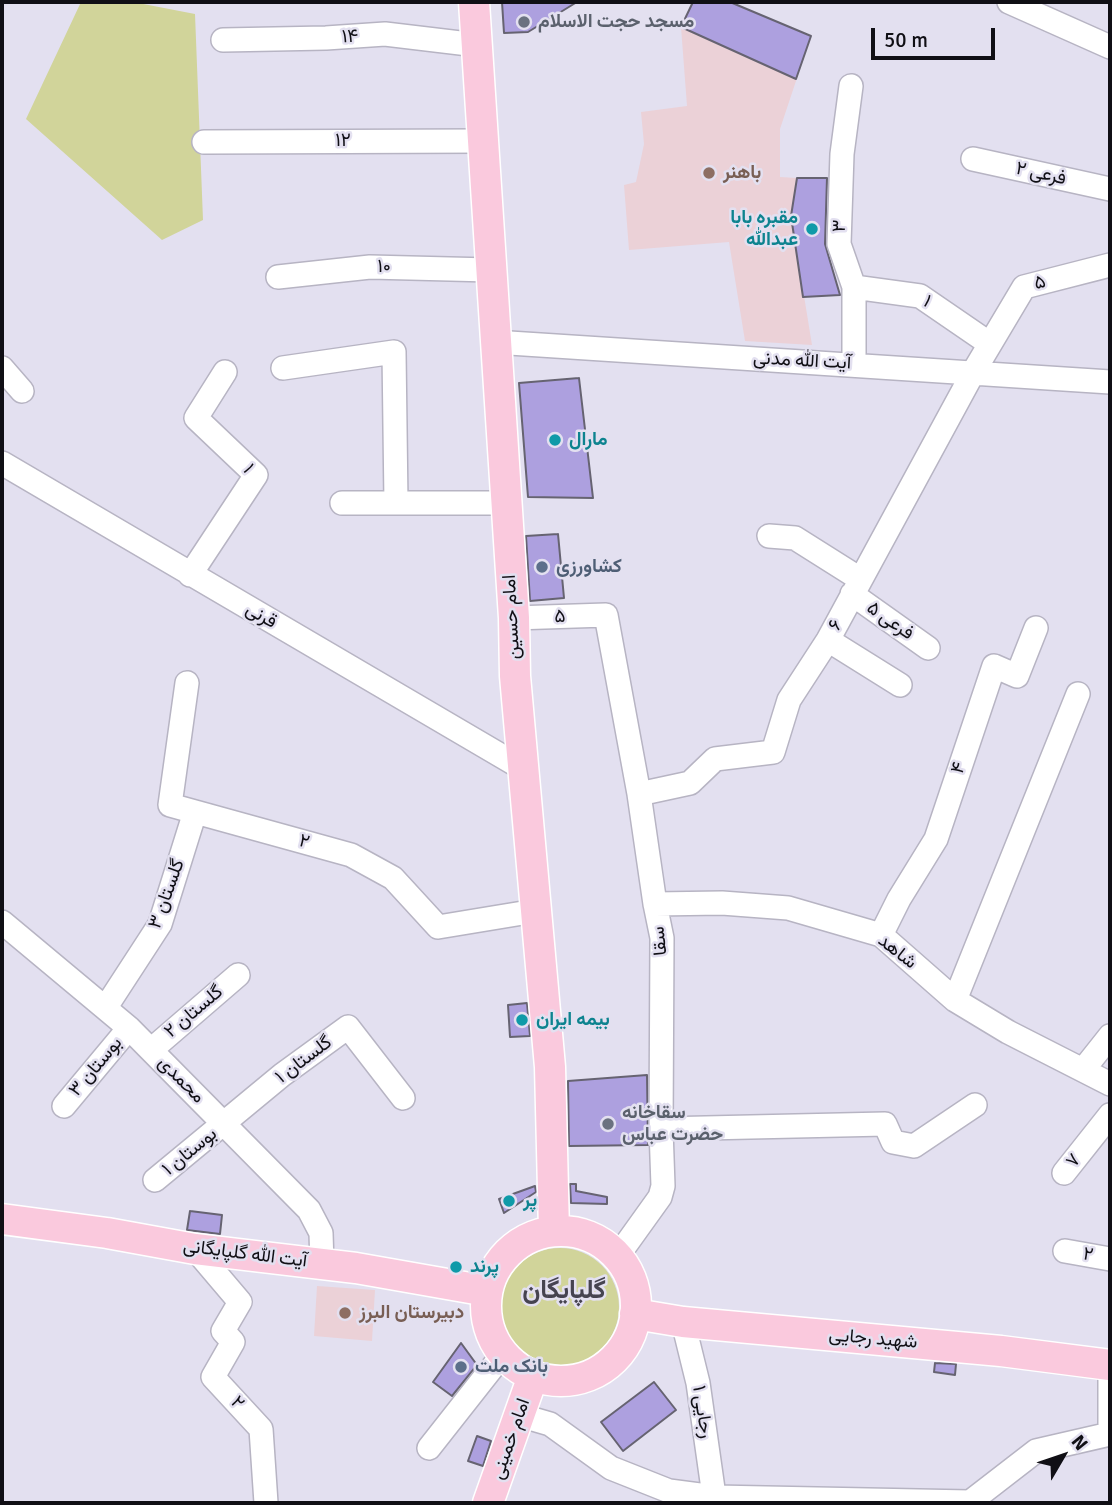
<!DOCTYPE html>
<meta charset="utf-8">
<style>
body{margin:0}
#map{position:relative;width:1112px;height:1505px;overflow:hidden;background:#e3e0f0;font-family:Signika,sans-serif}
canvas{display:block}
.frame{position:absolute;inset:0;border:4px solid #100f15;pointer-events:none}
.north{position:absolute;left:1028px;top:1421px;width:70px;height:70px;-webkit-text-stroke:5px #e3e0f0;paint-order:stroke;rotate:51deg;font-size:19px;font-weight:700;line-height:28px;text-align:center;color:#100f15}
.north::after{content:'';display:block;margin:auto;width:24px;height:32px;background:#100f15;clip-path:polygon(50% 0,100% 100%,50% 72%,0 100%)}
.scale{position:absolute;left:871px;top:28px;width:124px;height:32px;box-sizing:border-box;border:4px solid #100f15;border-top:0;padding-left:9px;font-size:21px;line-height:24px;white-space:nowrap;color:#100f15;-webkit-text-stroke:5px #e3e0f0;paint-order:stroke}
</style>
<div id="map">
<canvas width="1112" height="1505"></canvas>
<div class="frame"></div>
<div class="north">N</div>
<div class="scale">50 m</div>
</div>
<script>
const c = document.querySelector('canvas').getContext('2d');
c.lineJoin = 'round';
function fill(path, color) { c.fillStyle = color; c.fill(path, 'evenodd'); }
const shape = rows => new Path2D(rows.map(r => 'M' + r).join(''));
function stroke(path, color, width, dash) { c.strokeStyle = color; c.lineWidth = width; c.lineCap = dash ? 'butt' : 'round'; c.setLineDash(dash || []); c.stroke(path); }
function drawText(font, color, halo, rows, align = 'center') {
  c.font = font + ' Signika,Vazirmatn,sans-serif'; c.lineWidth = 5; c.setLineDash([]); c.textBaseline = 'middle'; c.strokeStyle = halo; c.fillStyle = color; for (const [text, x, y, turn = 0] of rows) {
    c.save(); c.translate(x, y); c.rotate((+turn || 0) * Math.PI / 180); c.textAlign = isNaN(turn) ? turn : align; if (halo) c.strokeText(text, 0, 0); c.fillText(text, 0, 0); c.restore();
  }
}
fill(shape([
 [693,2,730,2,811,36,780,129,780,177,797,178,791,216,812,345,745,341,729,242,629,250,624,185,636,182,644,144,641,112,687,106,681,27],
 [317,1286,375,1290,372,1341,314,1336]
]), '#ebd1d7');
fill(shape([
 [81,2,133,2,195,14,203,220,162,240,26,119],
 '501 1307a59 59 0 1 1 118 0a59 59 0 1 1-118 0Z'
]), '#d1d49a');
const building = shape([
 [502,2,577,2,528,32,504,33,502,2],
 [693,2,730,2,811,36,796,79,681,27,693,2],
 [797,178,827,178,825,244,840,295,803,297,791,216,797,178],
 [579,378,593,498,528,497,519,383,579,378],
 [558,534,564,598,530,601,526,536,558,534],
 [527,1003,530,1036,510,1037,508,1005,527,1003],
 [647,1075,648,1145,569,1146,568,1081,647,1075],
 [570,1184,576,1184,576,1191,607,1197,607,1204,571,1203,570,1184],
 [535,1186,536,1192,504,1213,499,1199,535,1186],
 [190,1211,222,1215,220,1234,187,1230,190,1211],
 [461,1343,477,1365,452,1396,433,1382,461,1343],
 [935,1363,956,1364,955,1375,934,1372,935,1363],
 [654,1382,676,1410,623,1451,601,1422,654,1382],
 [477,1436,491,1441,483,1466,468,1461,477,1436]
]);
fill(building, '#ada0df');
stroke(building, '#666371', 2);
const minor = shape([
 [1009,2,1110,47],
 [223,40,326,38,385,34,477,45],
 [851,86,842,154,839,244,854,287,854,364],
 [204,142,482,141],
 [973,159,1110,189],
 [278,277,370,267,490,270],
 [854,287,920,296,990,344],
 [494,342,1110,382],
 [2,368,22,391],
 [283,368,394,352,396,503],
 [2,463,522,768],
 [342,503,505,503],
 [769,536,795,538,860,579],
 [190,575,256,475,196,418,225,372],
 [852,594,928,648],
 [514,618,606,615,639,794,655,904,662,938,661,1129,663,1186,660,1197,617,1257],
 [828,640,900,685],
 [187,683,170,805,351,855,393,878,438,927,535,911],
 [639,794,690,783,715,759,773,752,789,700,828,640,974,371,1024,287,1110,265],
 [655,904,722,903,788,908,881,935,955,1000,1008,1032,1110,1084],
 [2,922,129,1028,309,1210,321,1233,322,1264],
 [881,935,899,899,936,839,994,666,1017,676,1036,628],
 [955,1000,1078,694],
 [106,1007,160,924,195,812],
 [151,1050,238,975],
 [1083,1070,1110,1036],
 [64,1106,129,1028],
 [661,1129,885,1124,893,1142,914,1146,975,1105],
 [1064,1173,1110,1115],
 [155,1180,282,1075,348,1027,403,1098],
 [195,1249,240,1302,223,1331,233,1342,213,1377,261,1429,266,1503],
 [1065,1251,1110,1259],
 [683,1322,698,1383,715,1503],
 [519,1415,550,1424,611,1468,669,1491,715,1497,970,1502],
 [1110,1434,1110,1365],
 [429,1448,503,1354],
 [970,1502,1036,1451,1110,1434]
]);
const major = shape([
 [474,2,514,618,515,676,550,1067,554,1231],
 [2,1219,107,1233,195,1249,356,1268,487,1291],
 '486 1306a75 75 0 1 1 150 0a75 75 0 1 1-150 0Z',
 [635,1314,683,1322,1001,1351,1110,1365],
 [488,1503,533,1376]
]);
stroke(minor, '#b7b4c3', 26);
stroke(major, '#fff', 33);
stroke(minor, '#fff', 23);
stroke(major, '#fac9dd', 30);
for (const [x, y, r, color] of [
 [524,22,7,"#6b7280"],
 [709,173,7,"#8d6e63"],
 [812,229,7,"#0f9aa8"],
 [555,440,7,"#0f9aa8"],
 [542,567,7,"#5c6f8a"],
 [522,1020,7,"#0f9aa8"],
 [608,1124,7,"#6b7280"],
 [509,1201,7,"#0f9aa8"],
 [456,1267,7,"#0f9aa8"],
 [345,1313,7,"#8d6e63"],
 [461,1367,7,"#5c6f8a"]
]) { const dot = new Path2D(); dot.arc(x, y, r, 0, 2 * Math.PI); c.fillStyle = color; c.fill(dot); stroke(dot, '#e3e0f0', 2.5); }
drawText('bold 19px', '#5b616d', '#e3e0f0', [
 ["مسجد حجت الاسلام",538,22],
 ["سقاخانه",622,1113],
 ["حضرت عباس",622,1135]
], 'left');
drawText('19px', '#100f15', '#e3e0f0', [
 ["۱۴",350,37,-4],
 ["۱۲",343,141],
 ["فرعی ۲",1041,174,12],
 ["۳",840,226,-88],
 ["۱۰",384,267,1],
 ["۵",1040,283,-14],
 ["۱",927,302,31],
 ["آیت الله مدنی",802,361,3],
 ["۱",248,469,53],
 ["قرنی",261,616,30],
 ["امام حسین",512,617,-93],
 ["۵",560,617,-2],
 ["فرعی ۵",890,621,35],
 ["۶",836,625,-63],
 ["۴",959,768,-72],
 ["۲",304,842,15],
 ["گلستان ۳",167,894,-70],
 ["سقا",660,941,-96],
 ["شاهد",897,952,38],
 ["گلستان ۲",194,1012,-40],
 ["گلستان ۱",304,1060,-37],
 ["بوستان ۳",96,1067,-50],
 ["محمدی",181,1080,45],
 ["بوستان ۱",190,1152,-39],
 ["۷",1074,1161,-51],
 ["آیت الله گلپایگانی",245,1254,7],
 ["۲",1088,1255,10],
 ["شهید رجایی",873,1339,5],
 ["۲",237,1403,47],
 ["رجایی ۱",702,1412,81],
 ["امام خمینی",511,1439,-71]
]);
drawText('bold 19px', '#785e54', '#e3e0f0', [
 ["باهنر",723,173],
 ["دبیرستان البرز",359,1313]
], 'left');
drawText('bold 19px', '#0d838f', '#e3e0f0', [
 ["مقبره بابا",798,218,"right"],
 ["عبدالله",798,240,"right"],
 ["مارال",569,440],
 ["بیمه ایران",536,1020],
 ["پر",523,1201],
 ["پرند",470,1267]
], 'left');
drawText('bold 19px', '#4e5e75', '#e3e0f0', [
 ["کشاورزی",556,567],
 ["بانک ملت",475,1367]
], 'left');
drawText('bold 26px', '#464450', '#e3e0f0', [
 ["گلپایگان",564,1291]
]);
</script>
